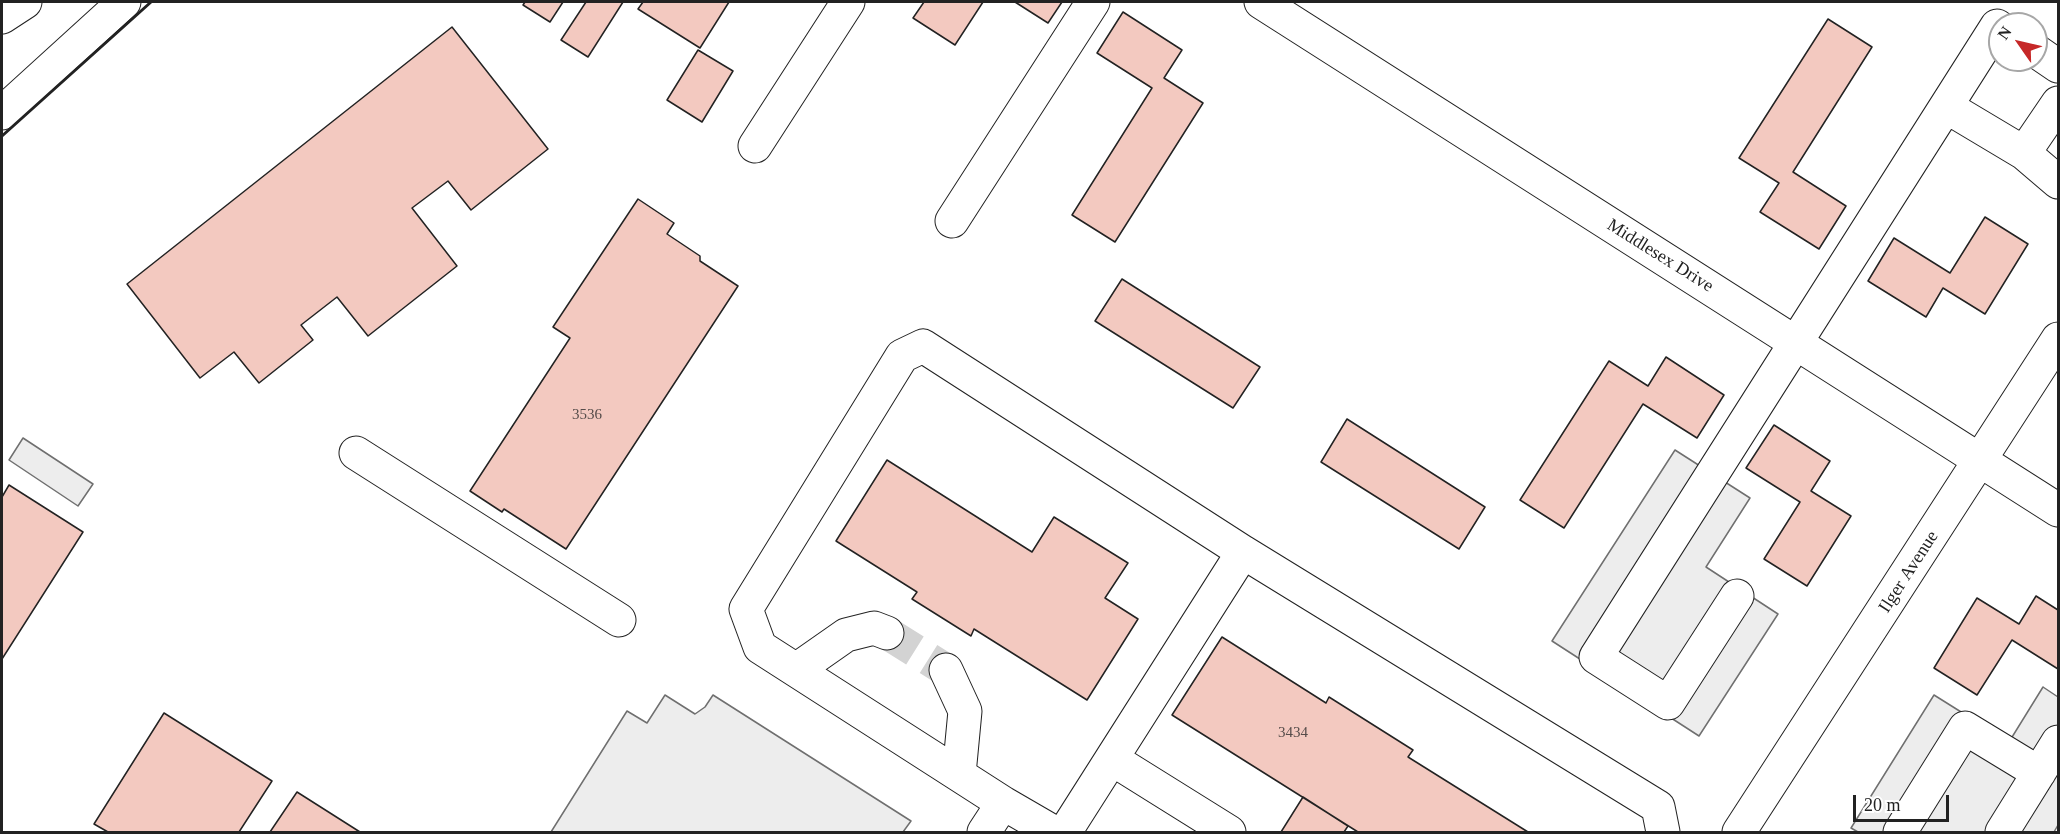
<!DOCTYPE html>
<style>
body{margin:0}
#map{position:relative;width:2060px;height:834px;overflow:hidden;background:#fff;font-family:Georgia,serif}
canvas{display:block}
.frame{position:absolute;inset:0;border:3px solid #222;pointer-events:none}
.north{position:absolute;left:1988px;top:12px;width:60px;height:60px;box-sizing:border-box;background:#fff;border:2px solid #a7a7a7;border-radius:50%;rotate:304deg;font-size:16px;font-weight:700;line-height:24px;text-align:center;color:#222}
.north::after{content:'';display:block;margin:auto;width:21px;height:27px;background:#c62828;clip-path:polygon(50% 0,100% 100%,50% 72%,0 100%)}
.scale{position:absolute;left:1853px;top:795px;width:96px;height:27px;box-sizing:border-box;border:3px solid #222;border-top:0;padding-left:8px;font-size:18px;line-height:21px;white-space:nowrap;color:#222;-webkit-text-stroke:4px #fff;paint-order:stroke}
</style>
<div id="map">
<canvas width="2060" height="834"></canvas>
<div class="frame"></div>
<div class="north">N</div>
<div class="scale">20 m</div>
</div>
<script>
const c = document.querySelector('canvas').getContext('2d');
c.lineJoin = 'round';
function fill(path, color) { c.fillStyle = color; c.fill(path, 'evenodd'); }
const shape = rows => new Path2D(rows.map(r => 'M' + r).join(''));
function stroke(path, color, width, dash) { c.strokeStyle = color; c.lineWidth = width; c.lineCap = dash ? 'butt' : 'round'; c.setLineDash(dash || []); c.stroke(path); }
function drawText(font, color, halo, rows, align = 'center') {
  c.font = font + ' Georgia,serif'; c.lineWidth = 4.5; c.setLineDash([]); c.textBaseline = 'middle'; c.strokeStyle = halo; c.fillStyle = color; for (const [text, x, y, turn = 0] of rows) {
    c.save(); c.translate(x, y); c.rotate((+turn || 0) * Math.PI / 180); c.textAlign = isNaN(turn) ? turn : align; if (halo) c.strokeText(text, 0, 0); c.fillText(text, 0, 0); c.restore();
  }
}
const parking = shape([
 [23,438,93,484,78,506,9,460,23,438],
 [1675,450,1750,498,1706,567,1778,614,1699,736,1552,641,1675,450],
 [2043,687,2058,697,2058,825,2054,832,1858,832,1851,828,1934,695,2009,742,2043,687],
 [665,695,695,714,705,707,713,695,911,821,903,832,551,832,627,711,647,723,665,695]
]);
fill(parking, '#ededed');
stroke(parking, '#6f6f6f', 1.5);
const building = shape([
 [525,2,563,2,550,22,523,5,525,2],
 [586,2,623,2,588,57,561,40,586,2],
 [643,2,729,2,700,48,638,9,643,2],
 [924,2,983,2,955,45,913,18,924,2],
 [1015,2,1062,2,1048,23,1015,2],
 [1123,12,1182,50,1164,78,1203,103,1115,242,1072,215,1152,88,1097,53,1123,12],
 [1828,19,1872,47,1793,172,1846,206,1819,249,1760,212,1779,183,1739,158,1828,19],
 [452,27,548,149,471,210,448,181,412,208,457,266,368,336,337,297,301,325,313,340,259,383,234,352,200,378,127,284,452,27],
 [698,50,733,71,702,122,667,100,698,50],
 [638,199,674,223,667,234,700,256,700,261,738,286,566,549,504,509,502,512,470,491,570,338,553,327,638,199],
 [1985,217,2028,244,1985,314,1943,288,1926,317,1868,281,1894,238,1950,273,1985,217],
 [1122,279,1260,367,1233,408,1095,321,1122,279],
 [1666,357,1724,395,1697,438,1643,404,1564,528,1520,500,1609,361,1648,386,1666,357],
 [1347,419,1485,507,1459,549,1321,462,1347,419],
 [1774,425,1830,461,1811,491,1851,516,1807,586,1764,559,1800,502,1746,468,1774,425],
 [887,460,1032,552,1054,517,1128,563,1105,598,1138,619,1087,700,974,629,971,636,912,599,917,592,836,541,887,460],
 [9,485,83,532,2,659,2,497,9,485],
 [2036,596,2058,610,2058,669,2012,640,1977,695,1934,668,1977,598,2019,624,2036,596],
 [1222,637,1326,703,1329,697,1413,750,1408,757,1528,832,1358,832,1172,715,1222,637],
 [164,713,272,781,239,832,108,832,94,824,164,713],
 [297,792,360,832,270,832,297,792],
 [1303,797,1348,826,1344,832,1281,832,1303,797]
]);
fill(building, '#f3c9c0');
stroke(building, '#222', 1.5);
stroke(shape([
 [887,633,946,670]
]), '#d3d3d3', 33, [33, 16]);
const minor = shape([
 [1261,2,2058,510],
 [2036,51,2058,66],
 [2058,103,2024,153,2058,182],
 [1947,107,2024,153],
 [755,146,848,2],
 [952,221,1093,2],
 [356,453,619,620],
 [1737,596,1668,703,1596,657,1997,26,2000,28],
 [796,670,846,635,874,628,887,633],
 [946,670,965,711,959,774],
 [1112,759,1229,832],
 [1003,803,760,647,746,609,902,356,923,346,1243,552],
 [984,832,1003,803,1053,832],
 [1065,832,1243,552,1658,807,1663,832],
 [1739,832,2058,339],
 [1900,832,1965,728,2039,773],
 [2002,832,2058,742]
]);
const highway = shape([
 [2,17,25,2],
 [2,113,124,2]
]);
stroke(minor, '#222', 35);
stroke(highway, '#222', 35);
stroke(minor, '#fff', 33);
stroke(highway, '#fff', 33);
stroke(shape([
 [2,136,151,2]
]), '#222', 3);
drawText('15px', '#564c4a', null, [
 ["3536",587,415],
 ["3434",1293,733]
]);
drawText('18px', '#222', '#fff', [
 ["Middlesex Drive",1660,256,32],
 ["Ilger Avenue",1909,572,-57]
]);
</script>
